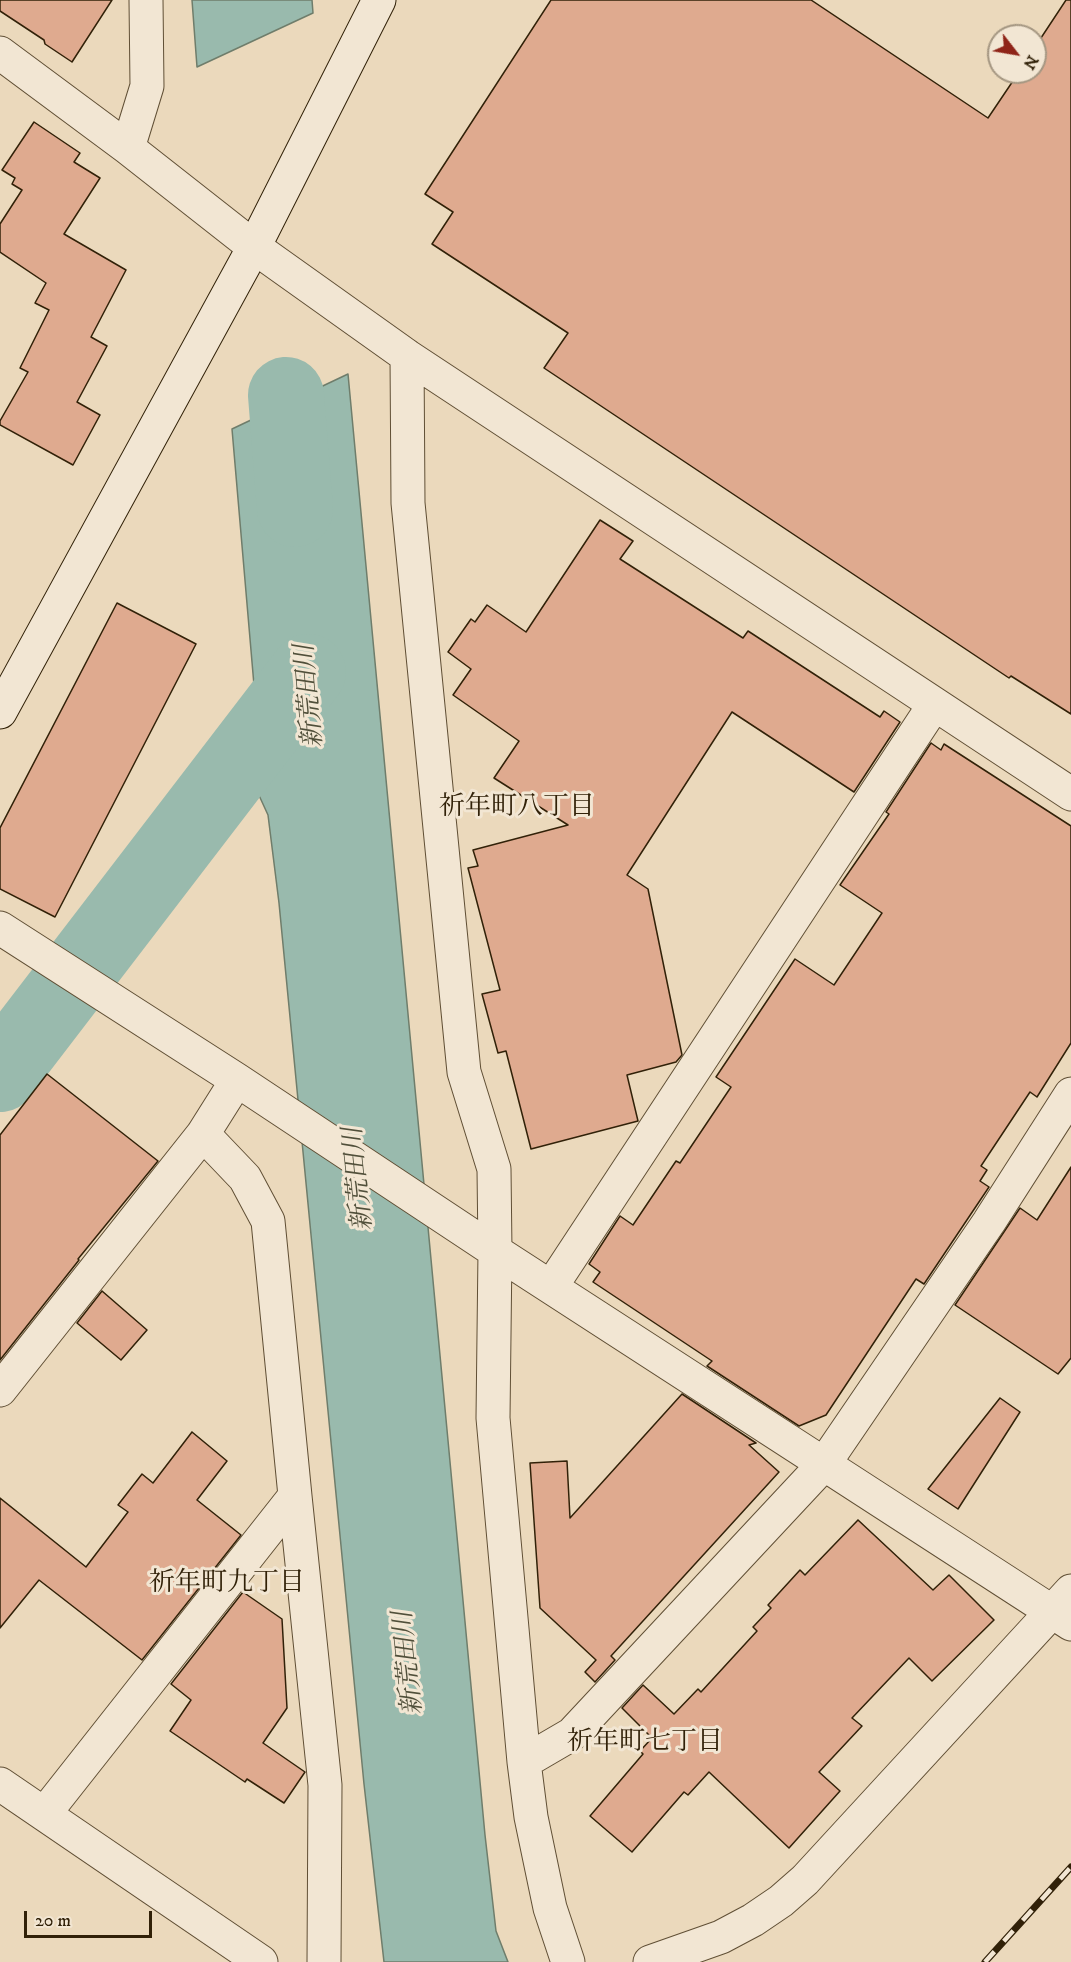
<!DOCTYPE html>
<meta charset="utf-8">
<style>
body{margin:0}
#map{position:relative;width:1071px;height:1962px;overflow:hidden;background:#ebd9bc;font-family:"IM FELL DW Pica",serif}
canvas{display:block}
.north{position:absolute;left:987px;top:24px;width:60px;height:60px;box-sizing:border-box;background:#f2e6d3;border:2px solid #a59782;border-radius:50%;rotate:121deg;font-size:16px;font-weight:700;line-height:24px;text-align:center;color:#312108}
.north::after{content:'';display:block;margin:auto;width:21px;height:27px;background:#8f2418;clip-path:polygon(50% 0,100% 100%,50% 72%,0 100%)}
.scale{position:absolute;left:24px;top:1911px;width:128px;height:27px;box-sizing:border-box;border:3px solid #312108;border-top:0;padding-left:8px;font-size:18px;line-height:21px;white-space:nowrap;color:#312108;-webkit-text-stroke:4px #f2e6d3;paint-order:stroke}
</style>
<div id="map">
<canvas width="1071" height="1962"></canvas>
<div class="north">N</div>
<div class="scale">20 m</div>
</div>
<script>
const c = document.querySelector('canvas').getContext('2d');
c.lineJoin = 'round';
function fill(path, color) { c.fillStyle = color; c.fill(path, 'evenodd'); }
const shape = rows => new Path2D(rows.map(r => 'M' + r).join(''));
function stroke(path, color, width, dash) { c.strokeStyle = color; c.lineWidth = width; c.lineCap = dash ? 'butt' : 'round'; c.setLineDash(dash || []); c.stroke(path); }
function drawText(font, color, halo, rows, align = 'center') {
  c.font = font + ' "IM FELL DW Pica","Noto Serif JP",serif'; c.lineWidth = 6; c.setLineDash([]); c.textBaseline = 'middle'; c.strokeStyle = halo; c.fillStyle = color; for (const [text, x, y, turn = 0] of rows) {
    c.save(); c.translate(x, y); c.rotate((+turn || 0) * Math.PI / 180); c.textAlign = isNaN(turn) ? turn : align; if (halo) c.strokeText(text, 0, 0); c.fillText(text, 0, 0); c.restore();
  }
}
const water = shape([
 [192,0,312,0,313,13,197,67,192,0],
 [348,374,485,1835,496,1931,508,1962,384,1962,364,1784,279,903,268,815,257,791,242,727,255,697,232,429,348,374]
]);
fill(water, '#99baad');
stroke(water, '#6f7d6b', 1.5);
stroke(shape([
 [286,395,295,509],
 [0,1074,308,672]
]), '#99baad', 76);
const building = shape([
 [0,0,112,0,72,62,45,44,44,40,0,11,0,0],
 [551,0,811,0,988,118,1019,72,1035,72,1035,47,1066,0,1071,0,1071,714,1011,676,1009,678,544,368,568,333,432,244,453,212,425,194,551,0],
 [34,122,80,153,74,162,100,178,64,234,126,270,91,337,107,346,77,402,100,415,73,465,0,425,0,421,28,372,20,368,49,310,35,303,46,283,0,252,0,224,22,190,12,184,15,178,2,170,34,122],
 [600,520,633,541,620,559,743,638,748,631,880,717,884,711,900,722,854,792,732,712,627,875,648,889,682,1055,676,1062,627,1075,638,1121,531,1149,506,1051,498,1053,482,994,500,990,468,868,478,866,473,850,568,825,494,778,519,741,453,695,471,669,448,652,471,619,475,622,487,605,526,632,600,520],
 [117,603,196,644,55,917,0,889,0,828,117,603],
 [931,743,941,750,944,744,1071,826,1071,1043,1037,1097,1030,1092,981,1166,987,1170,980,1181,989,1187,924,1284,916,1279,826,1415,799,1426,707,1366,712,1361,593,1282,600,1272,589,1264,620,1216,633,1225,676,1161,680,1163,731,1087,716,1077,795,959,834,985,882,913,840,885,889,814,886,812,931,743],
 [47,1074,158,1161,78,1259,79,1260,0,1360,0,1135,47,1074],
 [1071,1167,1071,1358,1058,1374,955,1305,1020,1208,1037,1220,1071,1167],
 [102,1291,147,1330,121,1360,77,1323,102,1291],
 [682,1394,756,1443,749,1445,779,1472,611,1656,615,1660,595,1682,585,1672,596,1660,540,1608,530,1463,567,1461,570,1518,682,1394],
 [1000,1398,1020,1412,958,1509,928,1489,1000,1398],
 [192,1432,227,1461,197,1500,241,1535,142,1660,39,1580,0,1628,0,1498,86,1567,128,1512,118,1505,142,1474,153,1483,192,1432],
 [858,1520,933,1590,949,1575,994,1620,932,1681,909,1658,852,1718,862,1726,819,1772,840,1791,789,1848,709,1772,688,1795,684,1792,632,1852,590,1816,643,1754,640,1751,652,1738,622,1708,643,1685,674,1714,698,1689,701,1692,757,1631,753,1627,771,1608,768,1605,800,1570,805,1575,858,1520],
 [243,1592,282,1619,287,1708,263,1743,305,1772,284,1803,247,1779,245,1782,170,1731,191,1700,171,1684,243,1592]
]);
fill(building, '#dfaa8f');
stroke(building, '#312108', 1.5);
const street = shape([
 [0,53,128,148,254,247,407,356,1071,794],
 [128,148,147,86,146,0],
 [407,356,408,503,464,1072,494,1169,495,1251,493,1418,524,1762,531,1817,550,1908,568,1962],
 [0,928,237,1080,495,1251,1071,1624],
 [203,1134,245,1178,268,1221,295,1496,325,1785,324,1962],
 [551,1287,934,705],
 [0,1390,203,1134,237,1080],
 [524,1762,572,1734,824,1464,989,1222,1071,1094],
 [0,1784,261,1962],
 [45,1813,295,1496],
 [650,1962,721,1937,753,1920,781,1901,805,1880,1071,1591]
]);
const secondary = shape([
 [0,712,254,247,379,0]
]);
stroke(street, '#604f35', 35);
stroke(secondary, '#312108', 35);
stroke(street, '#f2e6d3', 33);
stroke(secondary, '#f2e6d3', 33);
const rail = shape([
 [985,1962,1071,1867]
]);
stroke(rail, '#312108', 7);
stroke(rail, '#f2e6d3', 4.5, [14]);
drawText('italic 26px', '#504f3a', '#f2e6d3', [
 ["新荒田川",311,696,-95],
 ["新荒田川",360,1179,-96],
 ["新荒田川",410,1663,-96]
]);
drawText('26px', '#312108', '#f2e6d3', [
 ["祈年町八丁目",517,809],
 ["祈年町九丁目",227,1585],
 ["祈年町七丁目",645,1744]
]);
</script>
